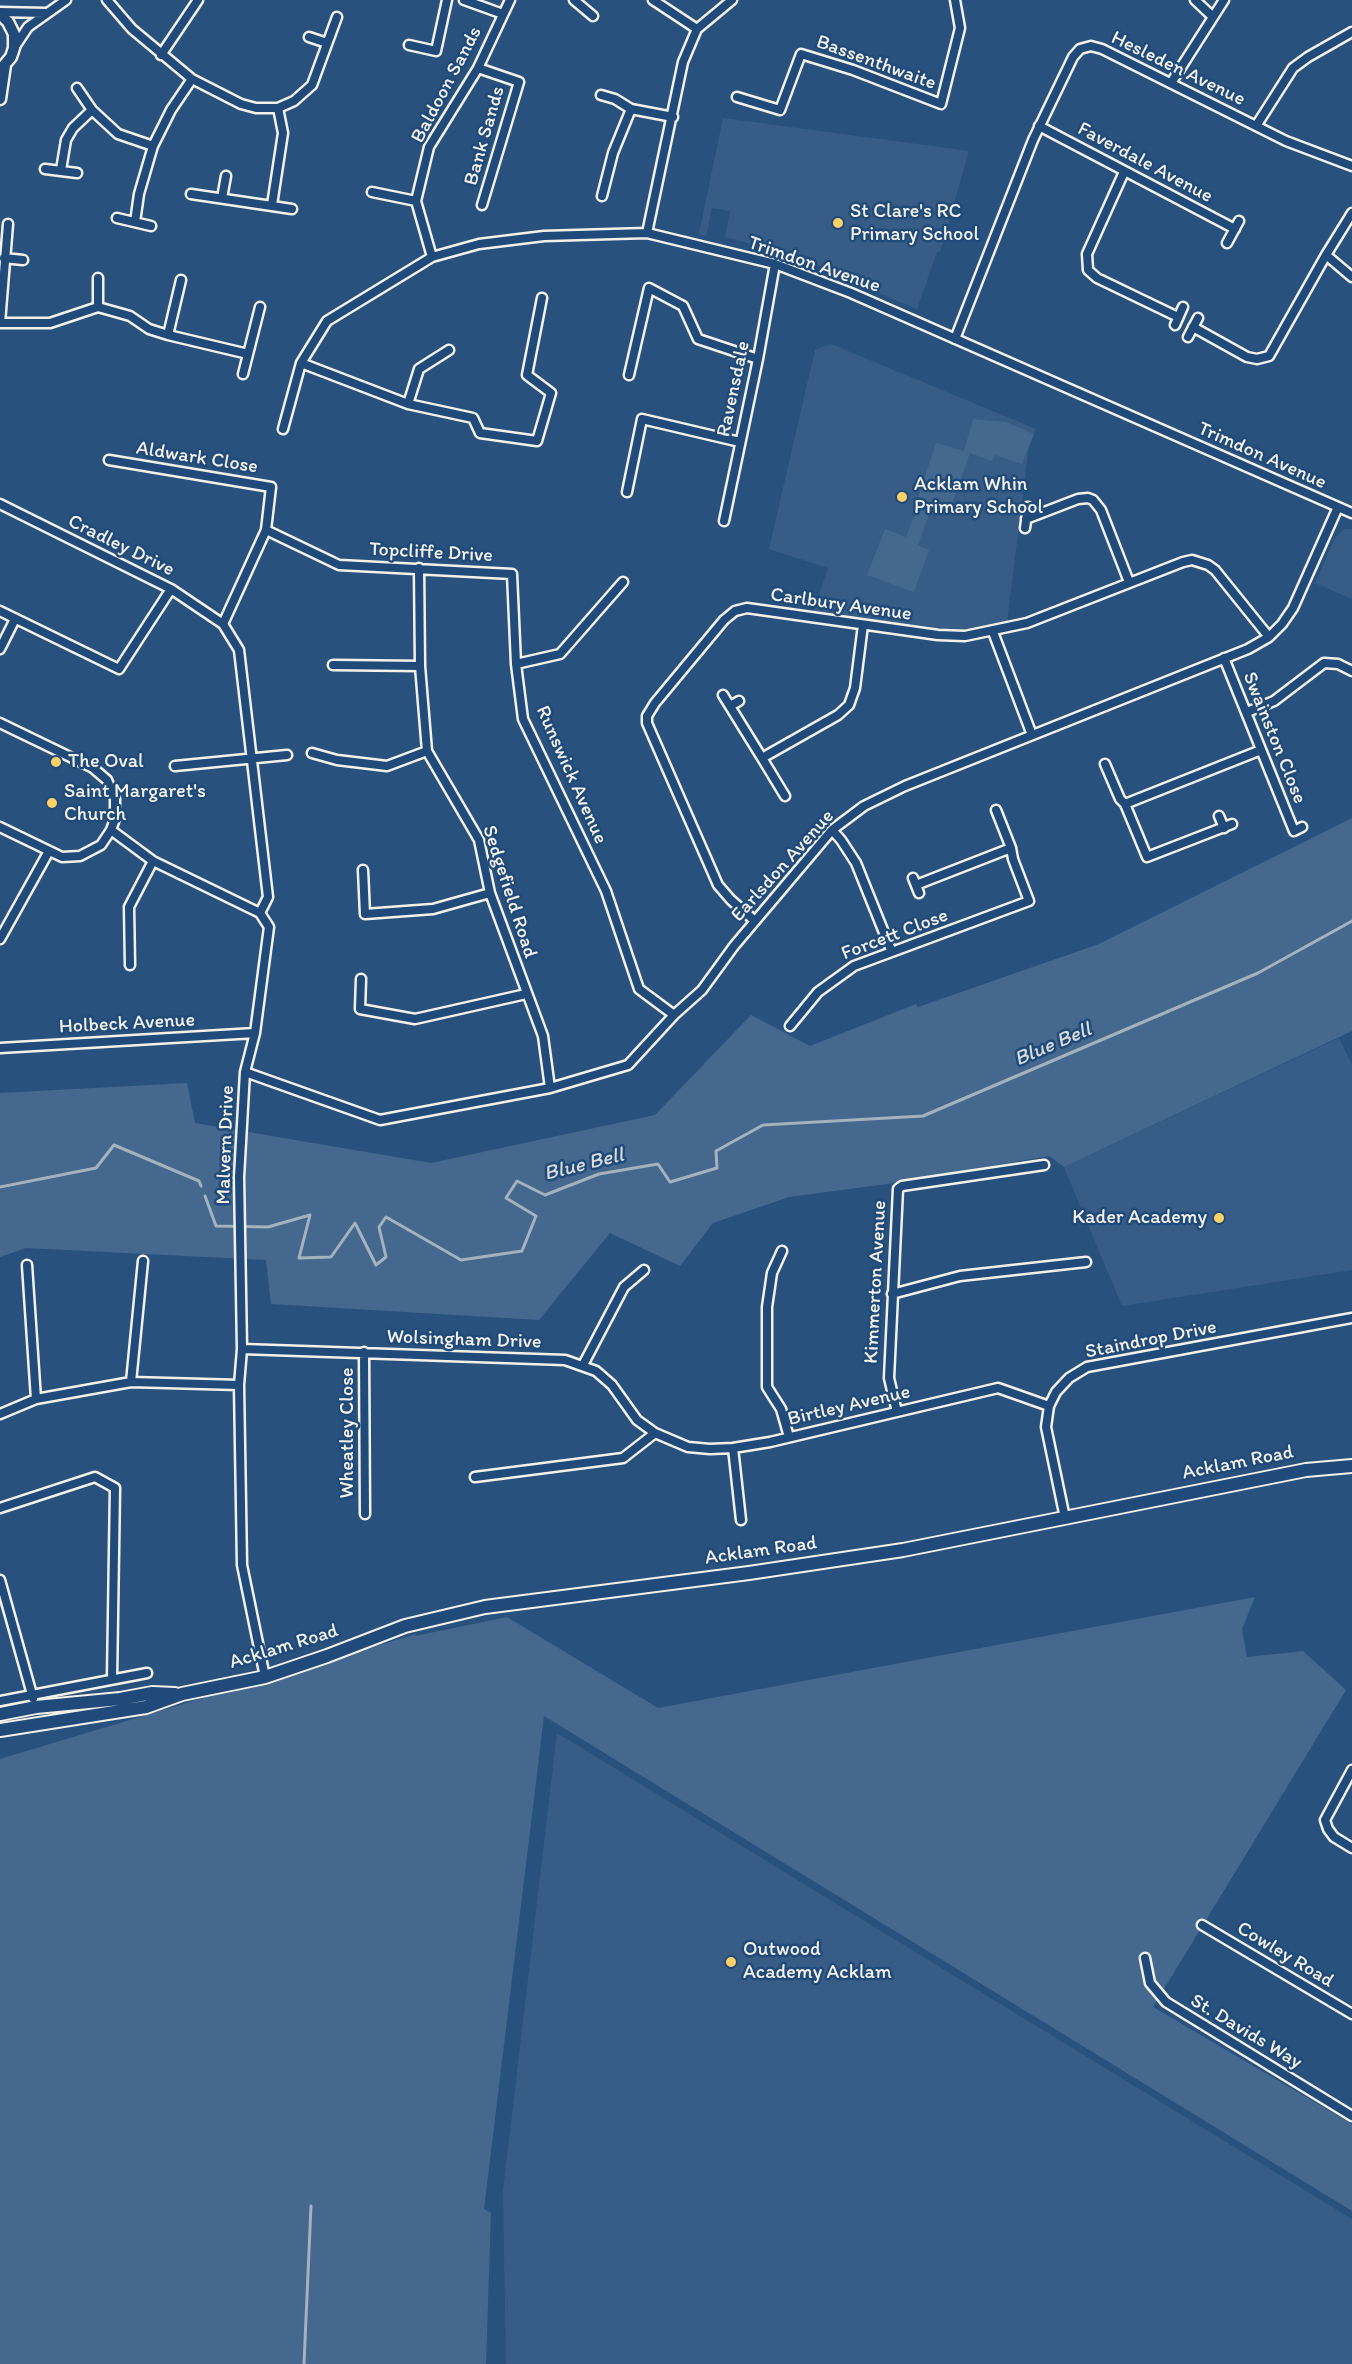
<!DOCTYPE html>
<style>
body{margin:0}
canvas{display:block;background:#28517e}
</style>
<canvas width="1352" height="2364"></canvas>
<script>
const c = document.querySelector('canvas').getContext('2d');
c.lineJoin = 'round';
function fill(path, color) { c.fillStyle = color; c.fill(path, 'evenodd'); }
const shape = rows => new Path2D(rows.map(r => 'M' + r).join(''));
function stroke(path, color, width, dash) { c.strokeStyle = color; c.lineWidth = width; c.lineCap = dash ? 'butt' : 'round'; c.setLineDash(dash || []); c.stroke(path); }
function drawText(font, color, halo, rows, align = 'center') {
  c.font = font + ' Itim,sans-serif'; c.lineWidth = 5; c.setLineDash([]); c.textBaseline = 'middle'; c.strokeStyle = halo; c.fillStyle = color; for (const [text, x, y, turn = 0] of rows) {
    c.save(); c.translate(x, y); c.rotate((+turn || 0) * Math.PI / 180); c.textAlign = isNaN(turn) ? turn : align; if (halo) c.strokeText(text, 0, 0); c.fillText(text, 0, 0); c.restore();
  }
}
fill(shape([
 [723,118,969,151,940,252,937,252,917,309,869,289,870,286,793,255,725,237,730,211,712,208,706,236,699,234],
 [831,344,1036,429,1029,445,1007,622,966,633,813,613,828,568,769,549,815,350],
 [1344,529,1352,529,1352,599,1315,583,1335,538],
 [1339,1038,1352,1065,1352,1270,1122,1306,1064,1167],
 [557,1733,1352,2219,1352,2364,506,2364,503,2191]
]), '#375d86');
fill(shape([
 [973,419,1006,422,1034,434,1022,464,995,455,992,461,970,453,948,514,931,508,918,545,929,550,914,592,867,575,885,529,906,537,921,499,918,497,936,443,964,451],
 [1352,818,1352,1031,1064,1167,1049,1156,887,1184,789,1197,713,1223,680,1266,610,1233,539,1320,271,1304,266,1260,26,1248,0,1257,0,1093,187,1083,195,1123,431,1163,655,1115,751,1015,810,1046,916,1004,918,1007,1099,944],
 [1255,1597,1242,1629,1247,1657,1303,1651,1346,1690,1153,2007,1352,2124,1352,2211,544,1716,484,2209,491,2213,486,2364,0,2364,0,1759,416,1634,415,1636,507,1617,658,1708]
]), '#45688e');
stroke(shape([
 [0,1187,96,1168,114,1145,199,1181,201,1186],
 [205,1196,216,1226,268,1227,310,1215,299,1258,331,1257,355,1223,376,1265,386,1257,379,1227,386,1217,461,1260,522,1251,536,1216,506,1198,517,1181,545,1195,599,1174,658,1164,670,1182,717,1168,716,1151,763,1125,923,1116,1258,973,1352,921],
 [304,2364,311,2206]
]), '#a4b2be', 3);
const minor = shape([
 [107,0,132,29,192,79,241,104,256,108,278,108,294,101,312,85,337,17],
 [464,0,503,14],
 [574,0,593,16],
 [653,0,697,29],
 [1195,0,1212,16],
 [0,12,45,13],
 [309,37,327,43],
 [409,45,436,51,447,0],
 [14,48,28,27,66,0],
 [161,55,198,0],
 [478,68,519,82,482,205],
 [1171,83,1224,0],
 [77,88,92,110,118,134,153,146],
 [601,95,615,99,631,109],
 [737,97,780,110,801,54,853,70,941,104,960,28,955,0],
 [1039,126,1235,229],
 [1256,126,1293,68,1308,57,1352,32],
 [45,169,77,173],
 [61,170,66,140,73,128,92,110],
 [1124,172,1087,254,1088,270,1097,278,1178,317],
 [372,192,416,201],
 [191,194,292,209],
 [602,196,613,153,631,109,673,117],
 [222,198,226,176],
 [272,205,283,133,278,108],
 [117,218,151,226],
 [135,222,139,194,153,146,171,110,192,79],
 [647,233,683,62,697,29,732,0],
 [1227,243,1239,221],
 [1326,255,1352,277],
 [432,257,416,201,429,147,478,68,510,0],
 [4,258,23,260],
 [98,278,98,307],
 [0,323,50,323,98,307,130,316,149,329,168,335,248,354],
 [0,323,8,224],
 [1175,325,1183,307],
 [1193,327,1247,357,1257,359,1269,356,1326,255,1352,213],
 [168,335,181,280],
 [1188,337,1198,318],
 [955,339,1033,140,1073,57,1080,49,1091,46,1102,49,1286,141,1352,166],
 [301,363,408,404,473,418,480,433,537,441,551,393,527,375,542,298],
 [243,374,260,307],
 [629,375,649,288,683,306,698,339,758,359],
 [408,404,419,369,449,350],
 [283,429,301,363,327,321,432,257,479,244,544,236,647,233,775,264,851,293,1352,513],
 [109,460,271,487,266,530,223,624],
 [627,492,642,419,740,442],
 [0,504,171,589,223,624,239,650,268,897,260,913],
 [1026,519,1078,499,1088,498,1093,500,1101,510,1129,582],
 [724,521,758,359,775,264],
 [1025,528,1028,507],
 [266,530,339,565,512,574,516,664],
 [419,568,420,666,427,751,479,840,490,893,543,1036,550,1088],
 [623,582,560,654,516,664,523,719,606,891,639,989,674,1015],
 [0,611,119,669,171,589],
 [993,632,1032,735],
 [0,649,15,619],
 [1224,658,1294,831,1302,827],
 [333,665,420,666],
 [723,695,762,758,838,715,849,705,855,688,863,625],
 [730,706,739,701],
 [1247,712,1274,701,1324,663,1338,664,1352,671],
 [0,723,93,768,107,780,115,799,115,819,111,830,101,845,80,856,62,857,0,827],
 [312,753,337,760,387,766,427,751],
 [762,758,785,796],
 [1105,764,1120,799,1125,804],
 [175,766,287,755],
 [996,810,1011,848],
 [1219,816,1224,828],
 [1232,824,1147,857,1125,804,1261,750],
 [111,830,153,861,260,913],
 [832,830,841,840,856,863,891,950],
 [363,870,365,914,433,909,490,893],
 [913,878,919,893],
 [260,913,269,927,255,1033,245,1072,239,1177,242,1349,239,1385,242,1565,265,1677],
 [755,921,731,900,718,885,647,723,647,716,655,703,724,620,735,611,747,608,938,635,965,636,1027,623,1183,562,1192,560,1208,565,1215,570,1269,637],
 [0,939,49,851],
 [130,965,129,907,153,861],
 [361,979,360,1009,415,1019,526,994],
 [790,1026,818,992,854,966,1029,901,1013,859,1011,848,916,885],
 [0,1048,255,1033],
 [245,1072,380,1120,550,1088,628,1065,674,1015,702,990,734,946,832,830,864,806,905,786,1248,649,1269,637,1282,624,1293,608,1338,507],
 [782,1251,772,1273,767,1307,767,1387,781,1409,789,1437],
 [27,1265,36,1399],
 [892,1294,960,1276,1086,1262],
 [242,1349,565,1360,596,1371,612,1385,637,1420,655,1433,688,1447,710,1449,733,1448,770,1442,998,1388,1049,1406],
 [364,1352,365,1514],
 [583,1365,624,1287,644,1270],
 [131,1382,143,1261],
 [897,1412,889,1378,898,1189,902,1186,1044,1165],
 [0,1414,36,1399,131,1382,239,1385],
 [733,1448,741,1520],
 [475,1477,623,1458,655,1433],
 [0,1508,95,1477,115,1488,112,1679],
 [1065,1518,1046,1427,1049,1406,1056,1392,1069,1378,1087,1367,1352,1318],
 [0,1580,33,1698],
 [0,1701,147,1673],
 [1352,1770,1325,1820,1328,1829,1334,1837,1352,1848],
 [1202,1925,1352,2014],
 [1145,1958,1150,1983,1166,2002,1352,2116]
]);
const secondary = shape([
 [0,14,8,22,14,34,14,48,11,57,0,70],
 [0,99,5,65]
]);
const primary = shape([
 [0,1714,36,1707,120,1699,152,1693,175,1694],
 [0,1730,146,1707,182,1694,265,1677,327,1656,405,1626,485,1607,749,1573,903,1550,1306,1470,1352,1466]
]);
stroke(minor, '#f4f1e8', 13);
stroke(secondary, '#f4f1e8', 15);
stroke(primary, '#f4f1e8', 16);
stroke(minor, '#1f4a7a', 8);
stroke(secondary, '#1f4a7a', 10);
stroke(primary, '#1f4a7a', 12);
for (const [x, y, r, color] of [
 [838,223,6,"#ffd166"],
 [902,497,6,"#ffd166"],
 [56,762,6,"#ffd166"],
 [52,803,6,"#ffd166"],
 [1219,1218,6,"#ffd166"],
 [731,1962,6,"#ffd166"]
]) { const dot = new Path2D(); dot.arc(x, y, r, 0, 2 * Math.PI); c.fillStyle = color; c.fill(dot); stroke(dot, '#1f4a7a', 2); }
drawText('20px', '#f4f1e8', '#1f4a7a', [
 ["Bassenthwaite",876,63,20],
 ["Hesleden Avenue",1178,69,26],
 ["Baldoon Sands",447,85,-62],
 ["Bank Sands",485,136,-74],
 ["Faverdale Avenue",1145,163,28],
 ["Trimdon Avenue",814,265,19],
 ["Ravensdale",734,389,-78],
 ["Trimdon Avenue",1262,456,24],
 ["Aldwark Close",197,458,9],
 ["Cradley Drive",121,546,26],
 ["Topcliffe Drive",431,553,3],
 ["Carlbury Avenue",841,605,8],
 ["Swainston Close",1274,738,68],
 ["Runswick Avenue",571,775,66],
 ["Earlsdon Avenue",783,866,-48],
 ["Sedgefield Road",509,892,72],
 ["Forcett Close",895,935,-21],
 ["Holbeck Avenue",127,1024,-3],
 ["Malvern Drive",226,1145,-88],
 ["Kimmerton Avenue",876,1282,-87],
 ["Wolsingham Drive",464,1340,2],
 ["Staindrop Drive",1151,1340,-11],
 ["Birtley Avenue",849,1406,-13],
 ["Wheatley Close",348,1433,-90],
 ["Acklam Road",1238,1463,-11],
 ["Acklam Road",761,1551,-8],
 ["Acklam Road",284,1647,-17],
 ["Cowley Road",1285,1955,31],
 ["St. Davids Way",1246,2032,31]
]);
drawText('20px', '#f4f1e8', '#1f4a7a', [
 ["St Clare's RC",850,212],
 ["Primary School",850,235],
 ["Acklam Whin",914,485],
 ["Primary School",914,508],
 ["The Oval",68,762],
 ["Saint Margaret's",64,792],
 ["Church",64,815],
 ["Kader Academy",1207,1218,"right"],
 ["Outwood",743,1950],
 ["Academy Acklam",743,1973]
], 'left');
drawText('italic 21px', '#d9dcda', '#1f4a7a', [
 ["Blue Bell",1053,1045,-23],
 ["Blue Bell",584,1165,-14]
]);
</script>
